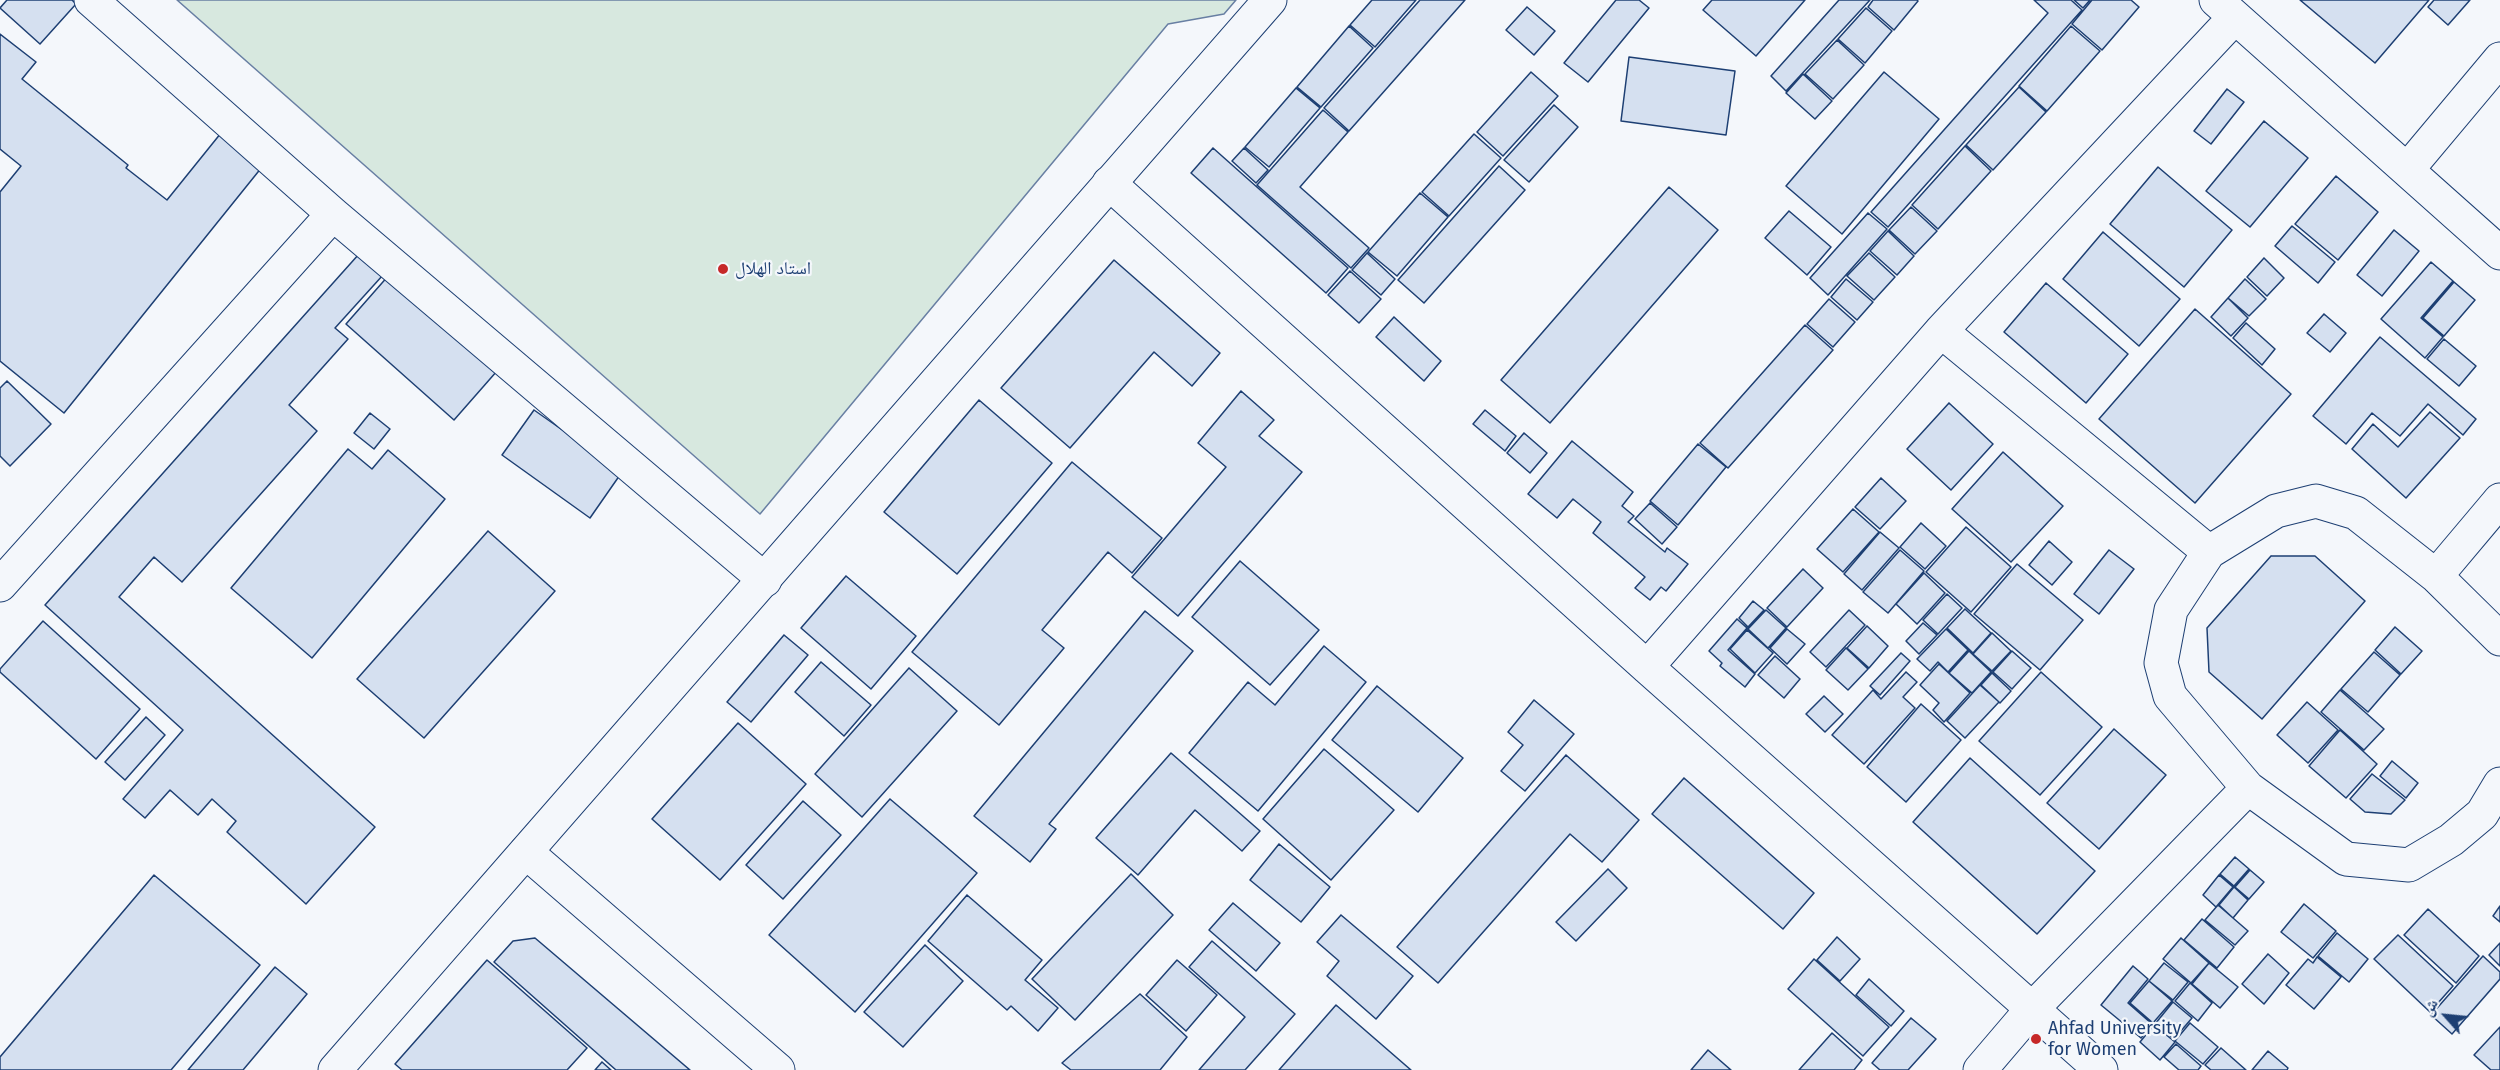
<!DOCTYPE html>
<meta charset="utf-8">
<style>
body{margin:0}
#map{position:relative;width:2500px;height:1070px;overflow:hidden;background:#f4f7fb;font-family:"Fira Sans","Noto Naskh Arabic",sans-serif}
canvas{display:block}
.north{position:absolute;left:2416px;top:986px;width:60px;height:60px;-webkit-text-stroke:4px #f4f7fb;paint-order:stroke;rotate:297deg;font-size:16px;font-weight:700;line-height:24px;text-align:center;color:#1d3f73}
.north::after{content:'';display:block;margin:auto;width:21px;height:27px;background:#1d3f73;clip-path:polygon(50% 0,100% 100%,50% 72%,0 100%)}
</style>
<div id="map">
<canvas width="2500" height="1070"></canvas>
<div class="north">ش</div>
</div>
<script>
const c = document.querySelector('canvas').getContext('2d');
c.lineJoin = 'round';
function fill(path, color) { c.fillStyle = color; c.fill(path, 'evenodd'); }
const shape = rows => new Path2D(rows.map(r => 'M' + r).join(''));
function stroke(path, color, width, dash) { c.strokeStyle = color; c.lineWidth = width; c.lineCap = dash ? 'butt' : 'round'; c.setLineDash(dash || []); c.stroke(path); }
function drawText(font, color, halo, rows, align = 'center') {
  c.font = font + ' "Fira Sans","Noto Naskh Arabic",sans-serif'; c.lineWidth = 4.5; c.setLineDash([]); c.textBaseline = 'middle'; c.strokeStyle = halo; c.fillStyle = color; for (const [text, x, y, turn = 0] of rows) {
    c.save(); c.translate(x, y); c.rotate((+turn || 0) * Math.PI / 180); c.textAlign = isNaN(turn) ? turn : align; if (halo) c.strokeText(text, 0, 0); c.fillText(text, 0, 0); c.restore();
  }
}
const green = shape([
 [177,0,1236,0,1224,14,1168,24,760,514,177,0]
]);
fill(green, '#d7e8df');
stroke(green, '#687fa3', 1.5);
const building = shape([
 [7,0,72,0,76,4,40,44,0,8,7,0],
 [1372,0,1416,0,1375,47,1350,25,1372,0],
 [1420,0,1465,0,1349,131,1324,108,1420,0],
 [1616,0,1639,0,1649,8,1588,82,1564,63,1616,0],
 [1712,0,1805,0,1756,56,1703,10,1712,0],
 [1839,0,1870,0,1786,91,1771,76,1839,0],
 [1873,0,1917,0,1918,1,1894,30,1868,7,1873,0],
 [2034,0,2071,0,2082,10,1888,227,1871,212,2048,13,2034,0],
 [2074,0,2090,0,2083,8,2074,0],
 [2092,0,2131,0,2139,7,2102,50,2072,24,2092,0],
 [2300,0,2429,0,2375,63,2300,0],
 [2434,0,2470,0,2448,25,2428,7,2434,0],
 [1527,7,1555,31,1534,55,1506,30,1527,7],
 [1866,8,1892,31,1865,63,1838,39,1866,8],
 [1349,26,1373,48,1321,107,1297,87,1349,26],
 [2071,26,2100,51,2047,111,2019,86,2071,26],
 [0,34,36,62,22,79,128,165,126,168,167,200,221,133,262,167,64,413,0,361,0,192,21,166,0,149,0,34],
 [1837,40,1864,65,1833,99,1805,74,1837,40],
 [1629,57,1735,71,1726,135,1621,121,1629,57],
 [1531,72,1558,96,1503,156,1477,132,1531,72],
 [1884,72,1939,119,1842,234,1786,186,1884,72],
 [1803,74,1832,101,1815,119,1786,93,1803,74],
 [2019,87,2046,112,1993,170,1966,145,2019,87],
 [1296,88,1320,108,1269,167,1245,147,1296,88],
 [2227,89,2244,102,2211,144,2194,131,2227,89],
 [1554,105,1578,127,1529,182,1504,160,1554,105],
 [1323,110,1348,132,1300,187,1369,248,1351,268,1257,185,1323,110],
 [2264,121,2308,158,2250,227,2206,191,2264,121],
 [1474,134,1501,158,1449,216,1422,192,1474,134],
 [1965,146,1991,171,1938,229,1912,205,1965,146],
 [1213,148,1348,268,1326,293,1191,173,1213,148],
 [1244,148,1268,170,1256,183,1232,161,1244,148],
 [1499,166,1525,190,1424,303,1398,280,1499,166],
 [2158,167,2232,230,2184,287,2110,224,2158,167],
 [2336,176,2378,212,2338,260,2295,224,2336,176],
 [1669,187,1718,230,1550,423,1501,380,1669,187],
 [1420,193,1448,217,1397,276,1368,252,1420,193],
 [1911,207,1937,231,1915,254,1889,230,1911,207],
 [1789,211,1831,247,1807,275,1765,238,1789,211],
 [1868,213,1887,229,1828,295,1810,278,1868,213],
 [2292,226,2335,262,2318,283,2275,246,2292,226],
 [2394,230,2419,251,2382,296,2357,275,2394,230],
 [1888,231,1914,256,1897,275,1870,251,1888,231],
 [2103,232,2180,299,2139,346,2063,279,2103,232],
 [1367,253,1395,279,1381,295,1352,270,1367,253],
 [1869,253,1895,277,1874,300,1847,276,1869,253],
 [359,254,383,275,335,328,348,339,289,405,317,431,182,582,154,557,119,597,375,827,306,904,227,832,236,821,212,799,198,815,170,790,145,818,123,799,183,730,45,605,359,254],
 [2264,258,2284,278,2267,296,2247,277,2264,258],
 [1114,260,1220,353,1192,386,1154,352,1070,448,1001,388,1114,260],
 [2431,262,2453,281,2421,318,2443,337,2425,358,2381,319,2431,262],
 [1350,271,1381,299,1359,323,1328,295,1350,271],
 [389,275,497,371,454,420,346,324,389,275],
 [1846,279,1873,302,1857,320,1831,297,1846,279],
 [2245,279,2266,299,2249,316,2228,298,2245,279],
 [2454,282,2475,300,2444,336,2423,318,2454,282],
 [2046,283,2128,354,2086,403,2004,332,2046,283],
 [2228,298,2248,318,2231,336,2211,317,2228,298],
 [1829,299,1855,322,1833,347,1807,324,1829,299],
 [2195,309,2291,394,2195,503,2099,419,2195,309],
 [2324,314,2346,333,2330,352,2307,333,2324,314],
 [1394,317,1441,361,1424,381,1376,337,1394,317],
 [2246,323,2275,349,2262,365,2233,338,2246,323],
 [1805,325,1833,350,1728,468,1700,443,1805,325],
 [2380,337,2476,419,2463,435,2428,404,2400,436,2372,413,2346,444,2313,416,2380,337],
 [2444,339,2476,366,2459,386,2427,359,2444,339],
 [7,381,51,424,10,466,0,456,0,388,7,381],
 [1241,391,1274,420,1259,436,1302,472,1178,616,1132,577,1226,467,1198,443,1241,391],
 [979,400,1052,463,957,574,884,512,979,400],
 [1949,403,1993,444,1951,490,1907,449,1949,403],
 [534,410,622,472,590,518,502,455,534,410],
 [1485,410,1516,436,1505,451,1473,424,1485,410],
 [2430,412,2460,438,2406,498,2352,449,2373,424,2398,447,2430,412],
 [370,413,390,429,374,449,354,433,370,413],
 [1524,433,1547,453,1530,473,1507,453,1524,433],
 [1572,441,1633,492,1622,506,1634,516,1628,522,1665,552,1667,548,1688,564,1666,591,1661,587,1650,600,1635,588,1645,577,1593,533,1601,522,1573,499,1557,518,1528,494,1572,441],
 [1698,444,1726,467,1678,525,1650,501,1698,444],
 [348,449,372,469,388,450,445,499,312,658,231,588,348,449],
 [2003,452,2063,506,2011,562,1952,509,2003,452],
 [1072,462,1162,538,1132,573,1108,552,1042,630,1064,648,999,725,912,652,1072,462],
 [1881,478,1906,501,1880,529,1855,507,1881,478],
 [1650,503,1677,527,1662,544,1635,519,1650,503],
 [1853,509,1879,532,1843,572,1817,549,1853,509],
 [1921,523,1946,546,1925,569,1900,547,1921,523],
 [1966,527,2011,567,1971,612,1926,572,1966,527],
 [488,531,555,591,424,738,357,679,488,531],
 [1880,532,1899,548,1862,590,1844,574,1880,532],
 [2049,541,2072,562,2052,585,2029,565,2049,541],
 [1900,550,1924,571,1888,613,1863,592,1900,550],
 [2109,550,2134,569,2099,614,2074,594,2109,550],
 [2271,556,2315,556,2365,601,2262,719,2209,672,2207,628,2271,556],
 [1240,561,1319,630,1270,685,1192,617,1240,561],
 [2017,564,2083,620,2040,670,1974,614,2017,564],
 [1803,569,1823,588,1787,627,1767,608,1803,569],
 [1924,573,1945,593,1917,624,1896,604,1924,573],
 [846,576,916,636,871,689,801,628,846,576],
 [1947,594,1962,608,1938,634,1923,620,1947,594],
 [1753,601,1764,610,1748,627,1739,618,1753,601],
 [1965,609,1991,633,1973,653,1947,628,1965,609],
 [1766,610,1786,628,1768,648,1748,629,1766,610],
 [1849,610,1865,625,1826,667,1810,652,1849,610],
 [1145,611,1193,651,1049,824,1056,829,1030,862,974,816,1145,611],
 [1737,619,1747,628,1728,650,1755,674,1745,687,1720,666,1722,663,1709,651,1737,619],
 [43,621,140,709,96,759,0,672,0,669,43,621],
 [1923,623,1937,635,1919,654,1906,641,1923,623],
 [1867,626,1888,646,1869,668,1847,648,1867,626],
 [2395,627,2422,651,2401,674,2375,650,2395,627],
 [1787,629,1805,644,1787,664,1770,648,1787,629],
 [1946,629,1968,650,1948,672,1938,662,1930,671,1917,659,1946,629],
 [1747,630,1773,653,1755,673,1730,649,1747,630],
 [1992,633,2011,651,1992,671,1973,654,1992,633],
 [784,635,808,655,751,722,727,702,784,635],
 [1324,646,1366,682,1258,811,1189,753,1248,682,1275,705,1324,646],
 [1846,648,1868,669,1848,690,1826,670,1846,648],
 [1969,651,1991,672,1972,693,1949,673,1969,651],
 [2012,651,2031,668,2012,689,1993,672,2012,651],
 [2374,652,2400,675,2368,712,2341,689,2374,652],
 [1901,653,1910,661,1880,695,1870,686,1901,653],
 [1775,656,1800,679,1784,698,1758,675,1775,656],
 [821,662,871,705,844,736,795,692,821,662],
 [1939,664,1970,693,1944,722,1933,710,1939,703,1920,685,1939,664],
 [909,668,957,711,862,817,815,774,909,668],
 [1906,672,1917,682,1903,697,1915,708,1864,764,1832,735,1873,690,1881,699,1906,672],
 [2041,672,2102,727,2040,795,1979,741,2041,672],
 [1992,673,2011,691,2000,703,1981,685,1992,673],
 [1980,685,1999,702,1965,738,1947,721,1980,685],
 [1377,686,1463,758,1418,812,1332,740,1377,686],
 [2340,690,2384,729,2364,750,2321,712,2340,690],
 [1824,696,1843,714,1825,732,1806,714,1824,696],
 [1534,700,1574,734,1525,791,1501,771,1523,745,1508,732,1534,700],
 [2307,702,2338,730,2308,763,2277,735,2307,702],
 [1921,704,1961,740,1906,802,1867,767,1921,704],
 [146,717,165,735,125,780,105,762,146,717],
 [738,723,806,784,720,880,652,819,738,723],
 [2114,729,2166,775,2099,849,2047,803,2114,729],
 [2340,730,2377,764,2346,798,2309,766,2340,730],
 [1324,749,1394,810,1331,880,1263,819,1324,749],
 [1171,753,1260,831,1242,851,1195,810,1138,875,1096,838,1171,753],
 [1566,755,1639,820,1602,862,1570,834,1438,983,1397,947,1566,755],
 [1970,758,2095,871,2037,934,1913,822,1970,758],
 [2392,761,2418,783,2406,798,2380,776,2392,761],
 [2372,774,2405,800,2391,814,2365,812,2350,799,2372,774],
 [1684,778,1814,893,1783,929,1652,814,1684,778],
 [890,799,977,873,855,1012,769,935,890,799],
 [803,801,841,835,783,899,746,865,803,801],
 [1279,844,1330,887,1301,922,1250,880,1279,844],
 [2235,857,2249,869,2234,886,2220,874,2235,857],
 [1608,869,1627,888,1576,941,1556,922,1608,869],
 [2250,870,2264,882,2249,899,2235,887,2250,870],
 [1131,874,1173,915,1075,1020,1032,979,1131,874],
 [154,875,260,965,171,1070,0,1070,0,1057,154,875],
 [2219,875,2233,887,2216,907,2203,895,2219,875],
 [2234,887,2248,900,2233,918,2219,905,2234,887],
 [967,895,1042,960,1025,980,1058,1008,1038,1031,1011,1006,1007,1010,928,941,967,895],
 [1233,903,1280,943,1256,971,1209,930,1233,903],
 [2304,904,2336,931,2313,958,2281,932,2304,904],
 [2218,905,2248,931,2235,945,2205,920,2218,905],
 [2500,906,2500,922,2493,916,2500,906],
 [2428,909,2479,956,2456,983,2404,935,2428,909],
 [1341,915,1413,976,1376,1019,1327,976,1339,961,1317,942,1341,915],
 [2202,919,2234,947,2217,968,2184,940,2202,919],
 [2337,933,2368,959,2349,982,2318,956,2337,933],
 [2398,935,2453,986,2430,1012,2374,959,2398,935],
 [1837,937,1860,959,1840,981,1817,960,1837,937],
 [535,938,690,1070,616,1070,494,962,513,941,535,938],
 [2181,938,2209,963,2191,983,2163,959,2181,938],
 [1212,941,1295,1014,1245,1070,1199,1070,1245,1017,1189,967,1212,941],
 [2500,943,2500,966,2489,955,2500,943],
 [925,945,963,981,903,1047,864,1012,925,945],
 [2268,954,2289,973,2264,1004,2242,984,2268,954],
 [2483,956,2500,972,2500,979,2452,1034,2431,1015,2483,956],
 [2317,957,2341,977,2314,1009,2286,985,2308,959,2313,963,2317,957],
 [1814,959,1889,1027,1863,1056,1788,989,1814,959],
 [487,960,587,1048,567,1070,402,1070,395,1064,487,960],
 [1177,960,1217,995,1186,1031,1146,995,1177,960],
 [2164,963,2188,982,2173,1000,2149,981,2164,963],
 [2209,963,2238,987,2220,1008,2192,984,2209,963],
 [2133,966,2148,979,2128,1003,2152,1024,2141,1038,2101,1005,2133,966],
 [275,967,307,994,243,1070,188,1070,275,967],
 [1869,979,1904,1011,1891,1026,1856,995,1869,979],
 [2149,981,2172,1001,2153,1023,2130,1003,2149,981],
 [2190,983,2212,1003,2198,1021,2175,1001,2190,983],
 [1140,994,1187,1037,1160,1070,1071,1070,1062,1063,1140,994],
 [2173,1002,2192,1018,2174,1039,2155,1024,2173,1002],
 [1336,1005,1411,1070,1279,1070,1336,1005],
 [1911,1018,1936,1039,1908,1070,1880,1070,1872,1063,1911,1018],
 [2190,1023,2218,1047,2203,1064,2175,1041,2190,1023],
 [2154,1025,2175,1042,2160,1060,2140,1042,2154,1025],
 [2500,1027,2500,1070,2491,1070,2474,1055,2500,1027],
 [1832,1033,1862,1060,1854,1070,1799,1070,1832,1033],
 [2176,1044,2201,1066,2198,1070,2179,1070,2164,1057,2176,1044],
 [2221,1048,2246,1070,2211,1070,2205,1065,2221,1048],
 [1708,1050,1731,1070,1691,1070,1708,1050],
 [2268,1051,2288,1068,2287,1070,2252,1070,2268,1051],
 [602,1062,611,1070,595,1070,602,1062]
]);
fill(building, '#d5e0f0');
stroke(building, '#1d3f73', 1.5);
const minor = shape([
 [91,0,333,214,765,580],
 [2216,0,2500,253],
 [2407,170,2500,59],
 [1109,183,1647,667,2101,1070],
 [1941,331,2209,552],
 [2436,576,2500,500],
 [0,585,333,214],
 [2500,639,2436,576,2356,513,2316,501,2276,511,2209,552,2171,610,2161,663,2170,696,2248,788,2346,859,2409,865,2451,840,2482,814,2500,784],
 [1647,667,1941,331,2235,17],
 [526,852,778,1070],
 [1980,1070,2032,1009,2248,788]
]);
const tertiary = shape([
 [335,1070,1270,0]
]);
stroke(minor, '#1d3f73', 35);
stroke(tertiary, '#1d3f73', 35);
stroke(minor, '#f4f7fb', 33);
stroke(tertiary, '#f4f7fb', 33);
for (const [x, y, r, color] of [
 [723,269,6,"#c62828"],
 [2036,1039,6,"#c62828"]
]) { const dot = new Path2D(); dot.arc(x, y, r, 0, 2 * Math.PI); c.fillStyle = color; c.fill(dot); stroke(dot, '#f4f7fb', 2); }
drawText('18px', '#1d3f73', '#f4f7fb', [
 ["استاد الهلال",735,269],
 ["Ahfad University",2048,1029],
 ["for Women",2048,1050]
], 'left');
</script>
